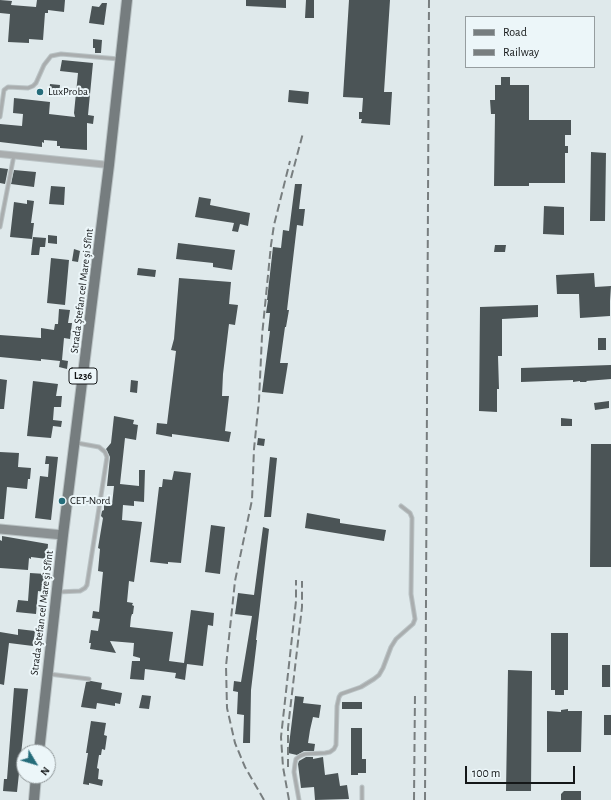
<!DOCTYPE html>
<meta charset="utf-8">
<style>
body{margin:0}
#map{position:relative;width:611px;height:800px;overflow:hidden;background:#dfe9eb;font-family:"Alegreya Sans",sans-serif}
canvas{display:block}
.legend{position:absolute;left:465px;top:16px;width:130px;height:52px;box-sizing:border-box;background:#ecf6f9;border:1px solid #969d9f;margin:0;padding:5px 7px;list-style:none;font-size:12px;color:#141718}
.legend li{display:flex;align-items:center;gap:8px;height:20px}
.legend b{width:20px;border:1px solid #969d9f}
.north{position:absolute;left:16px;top:744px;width:40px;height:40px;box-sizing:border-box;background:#ecf6f9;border:1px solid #969d9f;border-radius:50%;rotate:128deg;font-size:11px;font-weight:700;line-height:16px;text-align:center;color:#141718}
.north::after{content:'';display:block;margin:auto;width:14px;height:18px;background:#256c7a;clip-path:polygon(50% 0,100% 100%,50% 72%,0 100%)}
.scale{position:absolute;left:465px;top:766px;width:110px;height:18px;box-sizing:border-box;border:2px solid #141718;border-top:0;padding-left:5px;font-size:12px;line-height:14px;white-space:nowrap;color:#141718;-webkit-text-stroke:3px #ecf6f9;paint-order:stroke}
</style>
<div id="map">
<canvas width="611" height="800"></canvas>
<ul class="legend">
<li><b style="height:5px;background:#767d7f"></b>Road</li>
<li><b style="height:5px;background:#787e7f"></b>Railway</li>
</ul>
<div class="north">N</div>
<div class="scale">100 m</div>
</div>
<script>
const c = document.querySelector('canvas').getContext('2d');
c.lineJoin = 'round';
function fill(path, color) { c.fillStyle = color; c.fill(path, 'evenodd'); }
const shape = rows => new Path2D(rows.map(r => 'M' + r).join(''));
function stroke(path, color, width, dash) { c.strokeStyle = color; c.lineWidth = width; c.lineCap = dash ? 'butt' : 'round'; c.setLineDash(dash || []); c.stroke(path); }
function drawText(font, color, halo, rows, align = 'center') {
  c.font = font + ' "Alegreya Sans",sans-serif'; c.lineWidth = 4; c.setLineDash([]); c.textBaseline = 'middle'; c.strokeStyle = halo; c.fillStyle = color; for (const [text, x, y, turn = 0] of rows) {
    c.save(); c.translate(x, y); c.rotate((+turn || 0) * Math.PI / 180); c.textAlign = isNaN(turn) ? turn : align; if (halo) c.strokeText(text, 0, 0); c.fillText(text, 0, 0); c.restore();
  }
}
fill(shape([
 [0,0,12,1,11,5,36,7,37,0,65,0,64,12,48,10,48,13,45,13,43,40,29,39,29,43,8,42,10,14,0,13],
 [246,0,286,0,286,8,246,6],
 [306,0,314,0,314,18,305,18],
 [349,0,390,0,384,92,392,92,390,125,361,123,362,119,359,119,359,112,362,112,363,98,343,97],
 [102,3,107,3,104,25,89,23,92,6,99,7],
 [93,39,102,40,101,53,95,53,95,48,93,48],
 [62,60,93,63,88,115,94,116,93,124,87,123,87,150,60,148,60,146,57,146,57,141,44,140,44,143,42,142,42,147,0,142,0,124,22,126,23,114,13,113,14,98,50,102,49,114,75,117,74,113,78,73,60,71],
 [501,77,510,77,510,85,529,85,529,120,571,120,571,135,565,135,565,146,568,146,568,153,565,153,565,183,529,183,529,186,494,186,495,114,491,114,490,100,495,100,495,85,501,85],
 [50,84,60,85,59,95,49,94],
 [289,90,309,92,308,104,288,102],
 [591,152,606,153,605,221,590,221],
 [0,168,8,169,5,184,0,183],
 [14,170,36,172,34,187,11,184],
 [295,184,302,184,299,209,305,209,303,226,297,225,287,310,289,310,286,327,285,327,280,363,288,363,283,394,262,392,270,331,268,331,270,313,266,313,268,300,267,300,273,247,281,248,283,230,289,231],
 [51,186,65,187,64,205,49,204],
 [199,197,211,199,210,205,250,213,248,226,240,224,238,232,232,231,234,223,195,217],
 [27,200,34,201,31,223,34,223,32,239,10,237,14,202,27,204],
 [544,206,564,207,564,235,543,234],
 [48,235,57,236,57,244,48,243],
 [33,237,46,238,45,247,40,247,39,255,31,255],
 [178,243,235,250,232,270,213,267,213,263,176,259],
 [495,245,506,245,505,252,494,252],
 [74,249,80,251,78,262,72,261],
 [51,258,69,260,65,305,47,303],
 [138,268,156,270,155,277,137,275],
 [594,273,595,287,611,286,610,301,610,316,580,318,579,294,557,294,556,275],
 [179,278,231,282,229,304,238,305,235,325,229,324,223,374,222,396,229,396,225,431,231,432,229,442,172,434,172,437,156,434,157,423,167,424,176,351,171,350,174,339],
 [538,305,538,317,502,319,502,356,498,356,499,389,497,389,497,412,479,411,480,307],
 [59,309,70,310,68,323,72,323,70,339,64,338,62,360,68,361,67,369,59,367,60,361,41,359,41,361,0,357,0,335,41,338,41,328,54,330,55,324,58,324],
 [598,338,606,338,606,350,598,350],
 [611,365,611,379,586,381,587,382,580,382,580,381,573,382,573,380,521,382,521,368],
 [0,379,7,380,4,409,0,409],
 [131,380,138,381,137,393,130,392],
 [33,381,58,384,56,396,62,396,61,407,54,407,53,420,62,421,61,427,53,426,51,438,27,436],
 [609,401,609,408,595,410,594,403],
 [114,416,134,420,133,424,138,425,136,440,125,438,120,484,139,486,139,470,145,470,144,502,134,501,134,506,123,505,122,520,142,522,134,582,129,581,127,602,133,603,132,605,134,606,133,614,132,614,131,617,130,627,173,632,169,661,184,663,191,610,214,613,213,626,208,625,203,666,187,664,185,680,175,678,176,673,145,669,144,680,130,679,132,661,140,661,140,658,133,656,134,643,110,641,116,653,90,649,91,643,89,643,91,630,98,631,100,619,92,618,93,611,99,612,103,572,98,571,100,549,98,548,103,518,101,516,102,511,104,510,104,504,112,505,114,486,107,486,110,457,106,449,111,443],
 [561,418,572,419,572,426,561,426],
 [258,438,265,439,264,446,257,445],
 [591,444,611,444,611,567,590,567],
 [0,452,19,453,18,467,31,468,30,479,28,479,27,489,7,487,4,519,0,519],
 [46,456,58,457,51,520,35,518,40,476,48,477,49,464,45,464],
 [270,457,277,458,271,517,264,517],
 [174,471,191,473,181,563,168,562,168,564,150,562,159,487,162,487,163,479,172,480],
 [307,513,340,519,340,523,386,530,384,541,305,528],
 [211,525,225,527,220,574,205,572],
 [263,527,269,529,256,640,257,640,251,690,250,743,243,743,244,715,237,714,238,692,233,691,234,681,241,682,252,616,235,614,238,593,254,595],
 [2,536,48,544,47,559,31,557,31,559,29,558,28,570,0,568,0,540,2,541],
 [30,573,46,574,44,592,38,591,36,614,16,612,18,600,28,601],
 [18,629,35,631,33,646,9,643,4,685,0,684,0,632,18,635],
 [551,633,568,633,568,690,564,690,564,695,555,695,555,690,551,690],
 [602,665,610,665,610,687,602,687],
 [508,670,532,671,531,791,506,791],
 [91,681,102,683,101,689,122,693,120,704,115,703,115,706,97,703,96,709,81,707,86,682],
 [14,688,28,689,17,792,3,791,4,779,7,779],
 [142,695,151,696,149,709,139,708],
 [295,696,304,697,303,703,321,705,319,718,313,717,310,730,308,743,315,744,314,751,304,751,297,755,288,753],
 [342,702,362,702,362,709,342,709],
 [568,709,568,711,582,711,581,752,547,752,547,711,561,712,561,710],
 [604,715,611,715,611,735,604,735],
 [91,721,106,723,104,735,107,736,105,750,102,749,101,755,99,755,97,768,99,769,98,779,103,780,102,786,89,783,89,785,83,784,88,753,86,753],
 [351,728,362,728,362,759,366,759,366,773,358,773,358,775,351,775],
 [306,757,313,757,313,759,323,757,325,775,338,773,340,786,347,785,349,799,315,800,314,787,301,788,298,764,299,761],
 [564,791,581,791,581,800,561,800,561,794]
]), '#4b5456');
const lane = shape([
 [0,117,4,90,8,87,28,88,33,86,36,83,44,65,51,56,61,54,119,59],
 [0,227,14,155],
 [58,592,80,591,85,588,87,585,107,457,105,452,99,447,77,443],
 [49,674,89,679],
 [299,800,294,772,295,764,296,759,300,756,305,754,325,753,330,752,334,749,336,745,337,706,339,697,341,694,361,687,374,679,379,675,383,668,391,647,396,639,413,624,415,619,411,594,412,518,410,513,401,506],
 [362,800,362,787]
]);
const street = shape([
 [0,154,109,165]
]);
const secondary = shape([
 [0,529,63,535]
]);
const primary = shape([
 [39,752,63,535,109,165,127,0],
 [34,800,36,776]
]);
stroke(lane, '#bac3c5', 5);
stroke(street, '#bac3c5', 8);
stroke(secondary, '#bac3c5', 11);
stroke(primary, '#bac3c5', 12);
stroke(lane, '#a9adae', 3);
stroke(street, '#a9adae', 6);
stroke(secondary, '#8b9193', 9);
stroke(primary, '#767d7f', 10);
stroke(shape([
 [291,178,303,133],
 [288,767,288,728,302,607,302,581],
 [264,800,245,767,235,743,227,708,226,666,235,581,252,500,254,449,259,400,262,336,271,245,274,225,290,161],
 [289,800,283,767,281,737,296,601,296,580],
 [414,800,415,693],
 [425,800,429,0]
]), '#787e7f', 2, [8, 4]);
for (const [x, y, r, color] of [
 [40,92,4,"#256c7a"],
 [62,501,4,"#256c7a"]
]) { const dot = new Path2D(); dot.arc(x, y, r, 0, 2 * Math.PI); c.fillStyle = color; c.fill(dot); stroke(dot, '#ecf6f9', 1.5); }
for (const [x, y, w] of [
 [83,376,28]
]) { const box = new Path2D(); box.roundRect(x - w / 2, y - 8, w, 16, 3); c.fillStyle = '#ecf6f9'; c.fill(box); stroke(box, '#141718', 1); }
drawText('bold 10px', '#141718', null, [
 ["L236",83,376]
]);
drawText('11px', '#141718', '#ecf6f9', [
 ["LuxProba",48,92],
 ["CET-Nord",70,501]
], 'left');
drawText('11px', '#141718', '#ecf6f9', [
 ["Strada Ștefan cel Mare și Sfînt",82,291,-83],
 ["Strada Ștefan cel Mare și Sfînt",42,613,-83]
]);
</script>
